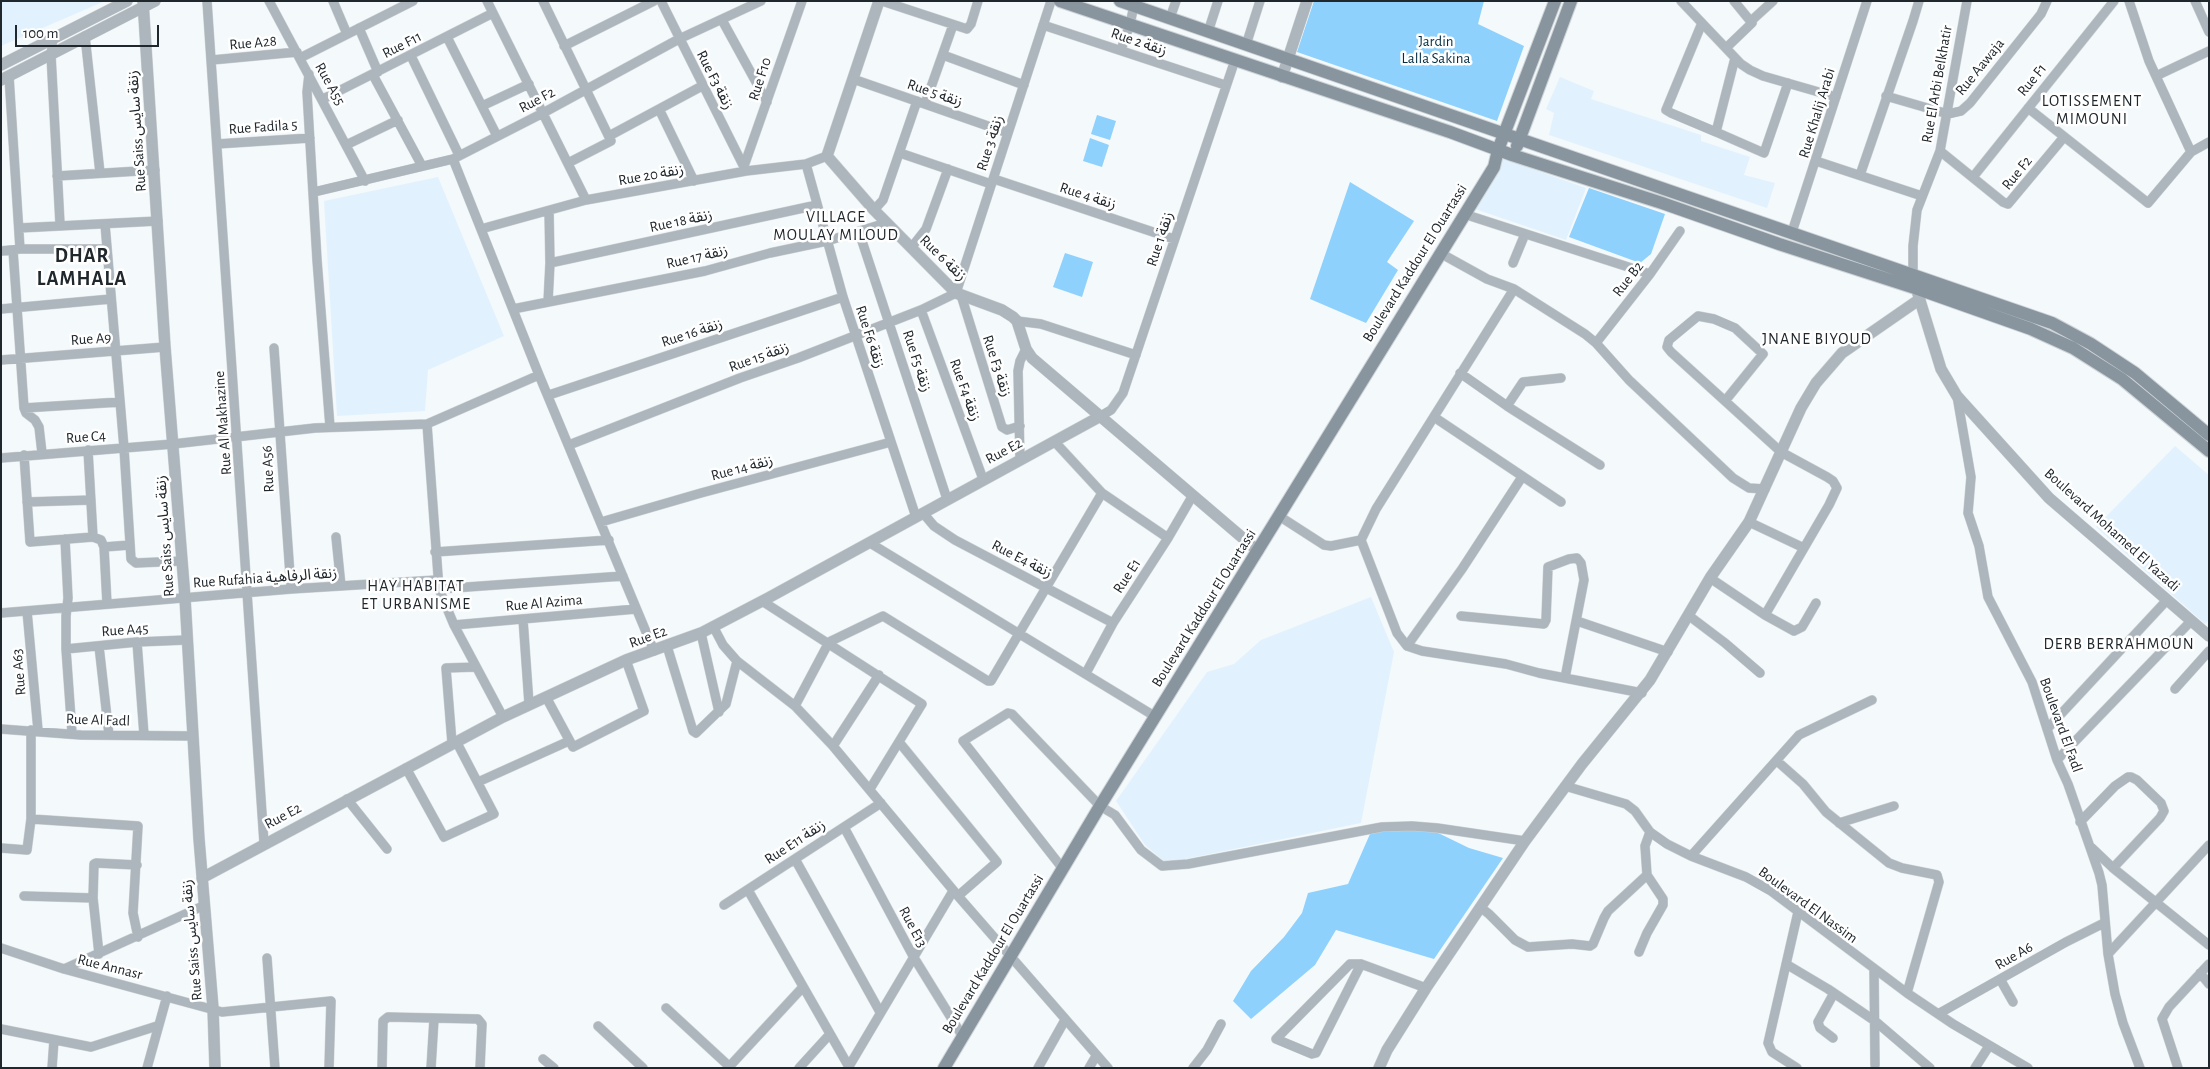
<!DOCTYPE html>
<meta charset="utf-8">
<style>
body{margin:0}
#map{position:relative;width:2210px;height:1069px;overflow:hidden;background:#f4f9fb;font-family:"Alegreya Sans",sans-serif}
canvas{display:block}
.frame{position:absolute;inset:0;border:2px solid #20282d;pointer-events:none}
.scale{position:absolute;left:15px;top:25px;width:144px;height:22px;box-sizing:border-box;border:2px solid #20282d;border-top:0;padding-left:6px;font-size:15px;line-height:18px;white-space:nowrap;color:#20282d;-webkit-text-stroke:4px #fff;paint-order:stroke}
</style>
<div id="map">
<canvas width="2210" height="1069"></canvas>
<div class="frame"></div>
<div class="scale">100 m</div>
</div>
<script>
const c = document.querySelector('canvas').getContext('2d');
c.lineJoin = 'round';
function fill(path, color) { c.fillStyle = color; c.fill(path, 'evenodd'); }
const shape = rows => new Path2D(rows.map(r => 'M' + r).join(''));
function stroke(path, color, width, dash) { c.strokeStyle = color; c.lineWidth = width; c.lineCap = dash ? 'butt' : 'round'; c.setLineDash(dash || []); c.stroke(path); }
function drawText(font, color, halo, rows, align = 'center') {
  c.font = font + ' "Alegreya Sans","Noto Sans Arabic",sans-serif'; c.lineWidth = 5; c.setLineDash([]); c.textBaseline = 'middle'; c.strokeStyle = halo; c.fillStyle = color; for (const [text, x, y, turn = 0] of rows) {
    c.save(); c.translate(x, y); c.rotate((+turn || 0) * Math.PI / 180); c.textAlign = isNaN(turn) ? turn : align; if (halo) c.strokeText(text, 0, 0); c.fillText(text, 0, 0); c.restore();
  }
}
fill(shape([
 [1,1,105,1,1,46],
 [1560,77,1594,91,1591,99,1701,135,1701,141,1750,157,1744,175,1775,183,1767,208,1549,135,1554,113,1546,109],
 [1502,158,1586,188,1566,240,1475,209],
 [438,177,504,336,428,370,425,411,337,416,324,201],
 [2175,446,2209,475,2209,620,2205,624,2096,527],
 [1371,597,1394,652,1361,823,1166,863,1145,845,1116,801,1207,672,1234,664,1261,640]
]), '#e1f2fe');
fill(shape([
 [1314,1,1484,1,1478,24,1524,46,1497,121,1297,52],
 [1097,115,1116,121,1110,140,1091,134],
 [1090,138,1109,145,1102,167,1083,161],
 [1350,182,1414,221,1387,262,1398,270,1366,323,1310,299],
 [1589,188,1665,214,1651,254,1640,263,1569,237],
 [1065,253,1093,262,1082,297,1053,287],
 [1391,827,1430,829,1469,848,1503,858,1434,959,1336,930,1315,965,1251,1019,1233,1001,1251,971,1284,937,1302,913,1308,893,1348,884,1370,834]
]), '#8ed1fd');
const minor = shape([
 [207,1,264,843],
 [269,1,365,181],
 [333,1,347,34],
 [487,1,586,200],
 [543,1,611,141,568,163],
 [661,1,746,171],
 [882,1,967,29,971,24,978,1],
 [1681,1,1741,64,1750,70,1763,76,1836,97],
 [2129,1,2149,61,2191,152],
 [2195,1,2209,32],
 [1170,18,1176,1],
 [722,20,767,102],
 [1751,21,1773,1],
 [1702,23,1666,110,1671,113,1716,132],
 [1043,25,1225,85],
 [359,28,378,72],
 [1208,32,1218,1],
 [85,36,100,173],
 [447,37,497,136],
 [53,38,51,55,60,224],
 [1246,45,1260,1],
 [564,46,654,1],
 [1726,48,1752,23,1734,1],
 [1121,50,1130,24,1135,1],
 [943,55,1024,85],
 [411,56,459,155],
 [300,58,413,1],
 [1735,58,1716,132,1764,153,1788,83],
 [212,60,297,52],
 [309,74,307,92,317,260,330,427],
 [373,75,422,166],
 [9,76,20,249],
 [2156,76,2209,51],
 [853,79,1008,133],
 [1886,96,1948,114,1961,111,1970,103,2041,14,2047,1],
 [323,99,493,13],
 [925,104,953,25],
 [482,106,529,84],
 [2028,108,2148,203,2191,152,2209,142],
 [659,109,694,181],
 [609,136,702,86],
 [217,144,310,138],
 [346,145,398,120],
 [1940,151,2003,202,2008,204,2064,137],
 [900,153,991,184],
 [453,159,539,375,654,651],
 [1816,161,1922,196],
 [806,164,843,297,916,517],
 [744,166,802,1],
 [1860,175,1913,21,1919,1],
 [57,176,155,170],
 [1973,177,2114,1],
 [994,179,1174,239],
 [314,192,453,159,543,113,679,39,761,1],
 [874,210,883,200,917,101],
 [1464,214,1650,274],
 [105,224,124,448,131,559,136,563,182,561],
 [19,228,158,221],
 [481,229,586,200,746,171,806,164,827,156],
 [859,232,947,499],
 [1792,232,1867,1],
 [911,248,926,229,948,169],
 [13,250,24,408,26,413,35,420,39,427,42,453],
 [1,251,20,249,107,249],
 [1440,253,1487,279,1514,289,1585,334,1596,343,1629,380,1733,478,1749,488,1765,489],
 [550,263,817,205],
 [1513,263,1525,234],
 [1913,273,1913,246,1917,210,1940,151,1967,1],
 [1514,289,1376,509,1361,540,1397,633,1407,646,1422,651,1506,664,1539,673,1642,693],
 [961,295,1002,427,1007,430,1020,426],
 [548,302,550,263,549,211],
 [1,309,111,299],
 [513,309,705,271,770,253,827,241,886,223],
 [921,310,983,479],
 [1017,321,1041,324,1136,355],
 [1596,343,1650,274,1680,231],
 [274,348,291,589],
 [1,360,165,347],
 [1460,373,1510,408,1600,465],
 [549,395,843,297],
 [1957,396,1971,477,1968,513,1979,546,1988,597,2032,682,2057,760,2068,784,2099,873,2102,885,2108,954,2115,994,2123,1023,2140,1068],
 [1725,401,1763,354,1735,328,1714,319,1698,316,1669,340,1667,347,1671,352,1725,401,1781,452,1827,477,1833,481,1837,488,1829,505,1765,615],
 [1507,406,1523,382,1561,378],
 [24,408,120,402],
 [1099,417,1111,410,1123,393,1235,60],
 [1434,417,1561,502],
 [427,424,439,589,454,625,503,717],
 [1054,441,1102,493,1168,538],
 [569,445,740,378,798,358,921,310,956,293,1051,1],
 [88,450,93,537],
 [24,455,30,542,93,537,101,540,104,547,107,604],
 [1,458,173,444,315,428,427,424,539,375],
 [1020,460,1018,371,1020,361,1026,349],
 [27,502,91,500],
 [923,513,934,526,955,540,1113,623],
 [1279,516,1324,545,1331,546,1361,540],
 [601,522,701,493,891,442],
 [1749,522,1804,548],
 [336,537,341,586],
 [65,539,68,598,66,616,66,649,72,733],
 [870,543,1156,717],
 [104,547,130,545],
 [435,552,609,540],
 [1710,578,1765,615,1794,631,1802,627,1816,603],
 [439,589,623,576],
 [762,601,922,704,870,789],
 [27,611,38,730],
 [1,613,291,589,437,580],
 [1688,615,1725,643,1760,673],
 [1461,616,1544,624,1546,620,1548,567,1569,559,1577,558,1581,563,1584,580,1565,678],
 [523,619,529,704],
 [1577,621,1668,652],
 [454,625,636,609],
 [701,633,719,712],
 [137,642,144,735],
 [99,646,109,735],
 [667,646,693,731,696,733,726,704,737,661,723,645,713,626],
 [1407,646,1462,569,1522,477],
 [66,649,137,642,186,640],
 [737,661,795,706,833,746,958,896,1108,1068],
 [1086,673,1113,623,1168,538,1193,495],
 [2175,689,2209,651],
 [546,697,573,747,644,711,626,660],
 [795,706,829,642,883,616,988,681,991,681,1102,493],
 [1,729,81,735,193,736],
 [2047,729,2167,600],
 [899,742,997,862,958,896],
 [452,743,446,668,476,667],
 [833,746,879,675],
 [2057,760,2191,621],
 [1777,761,1803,784,1826,812,1889,863,1902,868,1937,875,1939,882,1907,993],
 [406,768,444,837,494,814,456,741],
 [478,782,569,741],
 [1565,786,1626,804,1635,811,1650,832,1667,844,1691,856,1746,877,1771,891,1907,993,1953,1024,2028,1068],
 [347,799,387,849],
 [31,819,138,826,133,913,138,937],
 [2080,822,2115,786,2128,777,2131,777,2137,780,2161,803,2164,811,2160,818,2113,868],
 [1839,823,1894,806],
 [844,827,913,956,963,1037],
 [1,848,27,850,31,819,31,730],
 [2092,848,2113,868,2209,945],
 [1691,856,1799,735,1872,700],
 [795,859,880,1012],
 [1063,869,963,741,1008,713,1012,714,1100,806,1115,815,1141,850,1162,866,1188,864,1382,827,1412,826,1437,828,1525,841],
 [748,890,849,1067],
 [24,896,93,898],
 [724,905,881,803],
 [1480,907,1489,914,1515,940,1528,947,1572,944,1590,946,1593,944,1604,918,1608,911,1647,875],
 [1,948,64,969,222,1012,331,1001,329,1068],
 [1639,952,1647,933,1663,905,1663,899,1647,875,1645,846,1650,832],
 [99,954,93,898,94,864,96,863,137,865],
 [2108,954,2209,845],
 [267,958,275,1068],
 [1361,964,1316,1053,1312,1054,1276,1039,1350,964,1361,964,1426,988],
 [1786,964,1828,989,1875,1021,1930,1068],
 [64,969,205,905],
 [1874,969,1875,1065],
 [2200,973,2209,984],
 [2000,979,2013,1002],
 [666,1008,731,1068],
 [1938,1014,2066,942,2104,923],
 [598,1026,643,1068],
 [1,1029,91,1047,157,1026],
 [1833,1038,1820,1028,1818,1022,1834,993],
 [543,1059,554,1068],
 [52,1068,54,1040],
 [147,1068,167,996],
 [382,1068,383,1021,388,1017,478,1019,482,1024,480,1068],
 [431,1068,434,1019],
 [728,1068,803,987],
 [799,1068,830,1034],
 [848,1068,953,891],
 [1038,1068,1065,1020],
 [1089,1068,1096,1056],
 [1193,1068,1207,1050,1221,1024],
 [1797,1068,1772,1052,1768,1043,1798,912],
 [1975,1068,1989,1046],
 [2178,1068,2162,1019,2169,1007,2209,964]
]);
const tertiary = shape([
 [143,1,165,347,185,598,199,839,213,1008,215,1068],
 [879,1,827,156,874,210,956,293,1002,310,1013,317,1017,321,1026,349,1032,358,1258,551],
 [1,65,127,1],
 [1282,77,1307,1],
 [1,80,155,1],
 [1918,294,1941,369,1957,396,2049,498,2209,636],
 [202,878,503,717,626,660,701,633,768,598,1099,417],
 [1379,1068,1387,1050,1426,988,1525,841,1582,764,1650,680,1710,578,1749,522,1801,408,1816,383,1842,353,1920,299]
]);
const secondary = shape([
 [1060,1,1450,132,1512,155,1662,203,1779,244,1915,288,2031,329,2073,348,2122,379,2209,451],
 [1120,1,2052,323,2091,344,2135,373,2209,435],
 [1517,146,1571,1],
 [944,1068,1100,806,1494,167,1498,150,1555,1]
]);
stroke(minor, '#ced3d6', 10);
stroke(tertiary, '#ced3d6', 12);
stroke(secondary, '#ced3d6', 14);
stroke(minor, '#adb6bc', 9);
stroke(tertiary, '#adb6bc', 11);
stroke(secondary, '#88959f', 12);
drawText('15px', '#042e44', '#fff', [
 ["Jardin",1436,41],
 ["Lalla Sakina",1436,58]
]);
drawText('15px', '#20282d', '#fff', [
 ["Rue 2 زنقة",1139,42,19],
 ["Rue A28",253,43,-5],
 ["Rue F11",402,45,-27],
 ["Rue Aawaja",1980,67,-51],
 ["Rue F10",760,79,-72],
 ["Rue F3 زنقة",715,80,63],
 ["Rue F1",2032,80,-51],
 ["Rue A55",330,84,61],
 ["Rue El Arbi Belkhatir",1937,84,-80],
 ["Rue 5 زنقة",935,93,19],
 ["Rue F2",537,100,-28],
 ["Rue Khalij Arabi",1817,113,-73],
 ["Rue Fadila 5",263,127,-4],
 ["Rue Saiss زنقة سايس",137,131,-94],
 ["Rue 3 زنقة",990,143,-72],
 ["Rue F2",2017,173,-51],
 ["Rue 20 زنقة",651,175,-10],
 ["Rue 4 زنقة",1088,196,18],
 ["Rue 18 زنقة",681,221,-12],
 ["Rue 1 زنقة",1160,239,-72],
 ["Rue 17 زنقة",697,257,-13],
 ["Rue 6 زنقة",943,258,44],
 ["Boulevard Kaddour El Ouartassi",1415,263,-58],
 ["Rue B2",1628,279,-52],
 ["Rue 16 زنقة",692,333,-18],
 ["Rue F6 زنقة",870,337,72],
 ["Rue A9",91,339,-4],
 ["Rue 15 زنقة",759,357,-20],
 ["Rue F5 زنقة",917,361,72],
 ["Rue F3 زنقة",997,366,72],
 ["Rue F4 زنقة",965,390,70],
 ["Rue Al Makhazine",223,423,-94],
 ["Rue C4",86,437,-4],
 ["Rue E2",1004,451,-28],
 ["Rue 14 زنقة",742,468,-15],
 ["Rue A56",268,469,-93],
 ["Boulevard Mohamed El Yazadi",2112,530,42],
 ["Rue Saiss زنقة سايس",165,536,-94],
 ["Rue E4 زنقة",1022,559,27],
 ["Rue E1",1127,576,-57],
 ["Rue Rufahia زنقة الرفاهية",265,578,-4],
 ["Rue Al Azima",544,603,-5],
 ["Boulevard Kaddour El Ouartassi",1204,608,-58],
 ["Rue A45",125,630,-4],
 ["Rue E2",648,637,-20],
 ["Rue A63",19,672,-95],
 ["Rue Al Fadl",98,720,2],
 ["Boulevard El Fadl",2061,725,70],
 ["Rue E2",283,816,-28],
 ["Rue E11 زنقة",795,842,-33],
 ["Boulevard El Nassim",1808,905,36],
 ["Rue E13",913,927,62],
 ["Rue Saiss زنقة سايس",192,940,-95],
 ["Boulevard Kaddour El Ouartassi",993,954,-59],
 ["Rue A6",2014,956,-30],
 ["Rue Annasr",110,967,14]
]);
c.letterSpacing = '1px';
drawText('16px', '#20282d', '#fff', [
 ["LOTISSEMENT",2092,101],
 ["MIMOUNI",2092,119],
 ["VILLAGE",836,217],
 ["MOULAY MILOUD",836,235],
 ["JNANE BIYOUD",1817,339],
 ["HAY HABITAT",416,586],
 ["ET URBANISME",416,604],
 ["DERB BERRAHMOUN",2119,644]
]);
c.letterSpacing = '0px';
c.letterSpacing = '1px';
drawText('bold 20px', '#20282d', '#fff', [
 ["DHAR",82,256],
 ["LAMHALA",82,279]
]);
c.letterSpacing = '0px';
</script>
